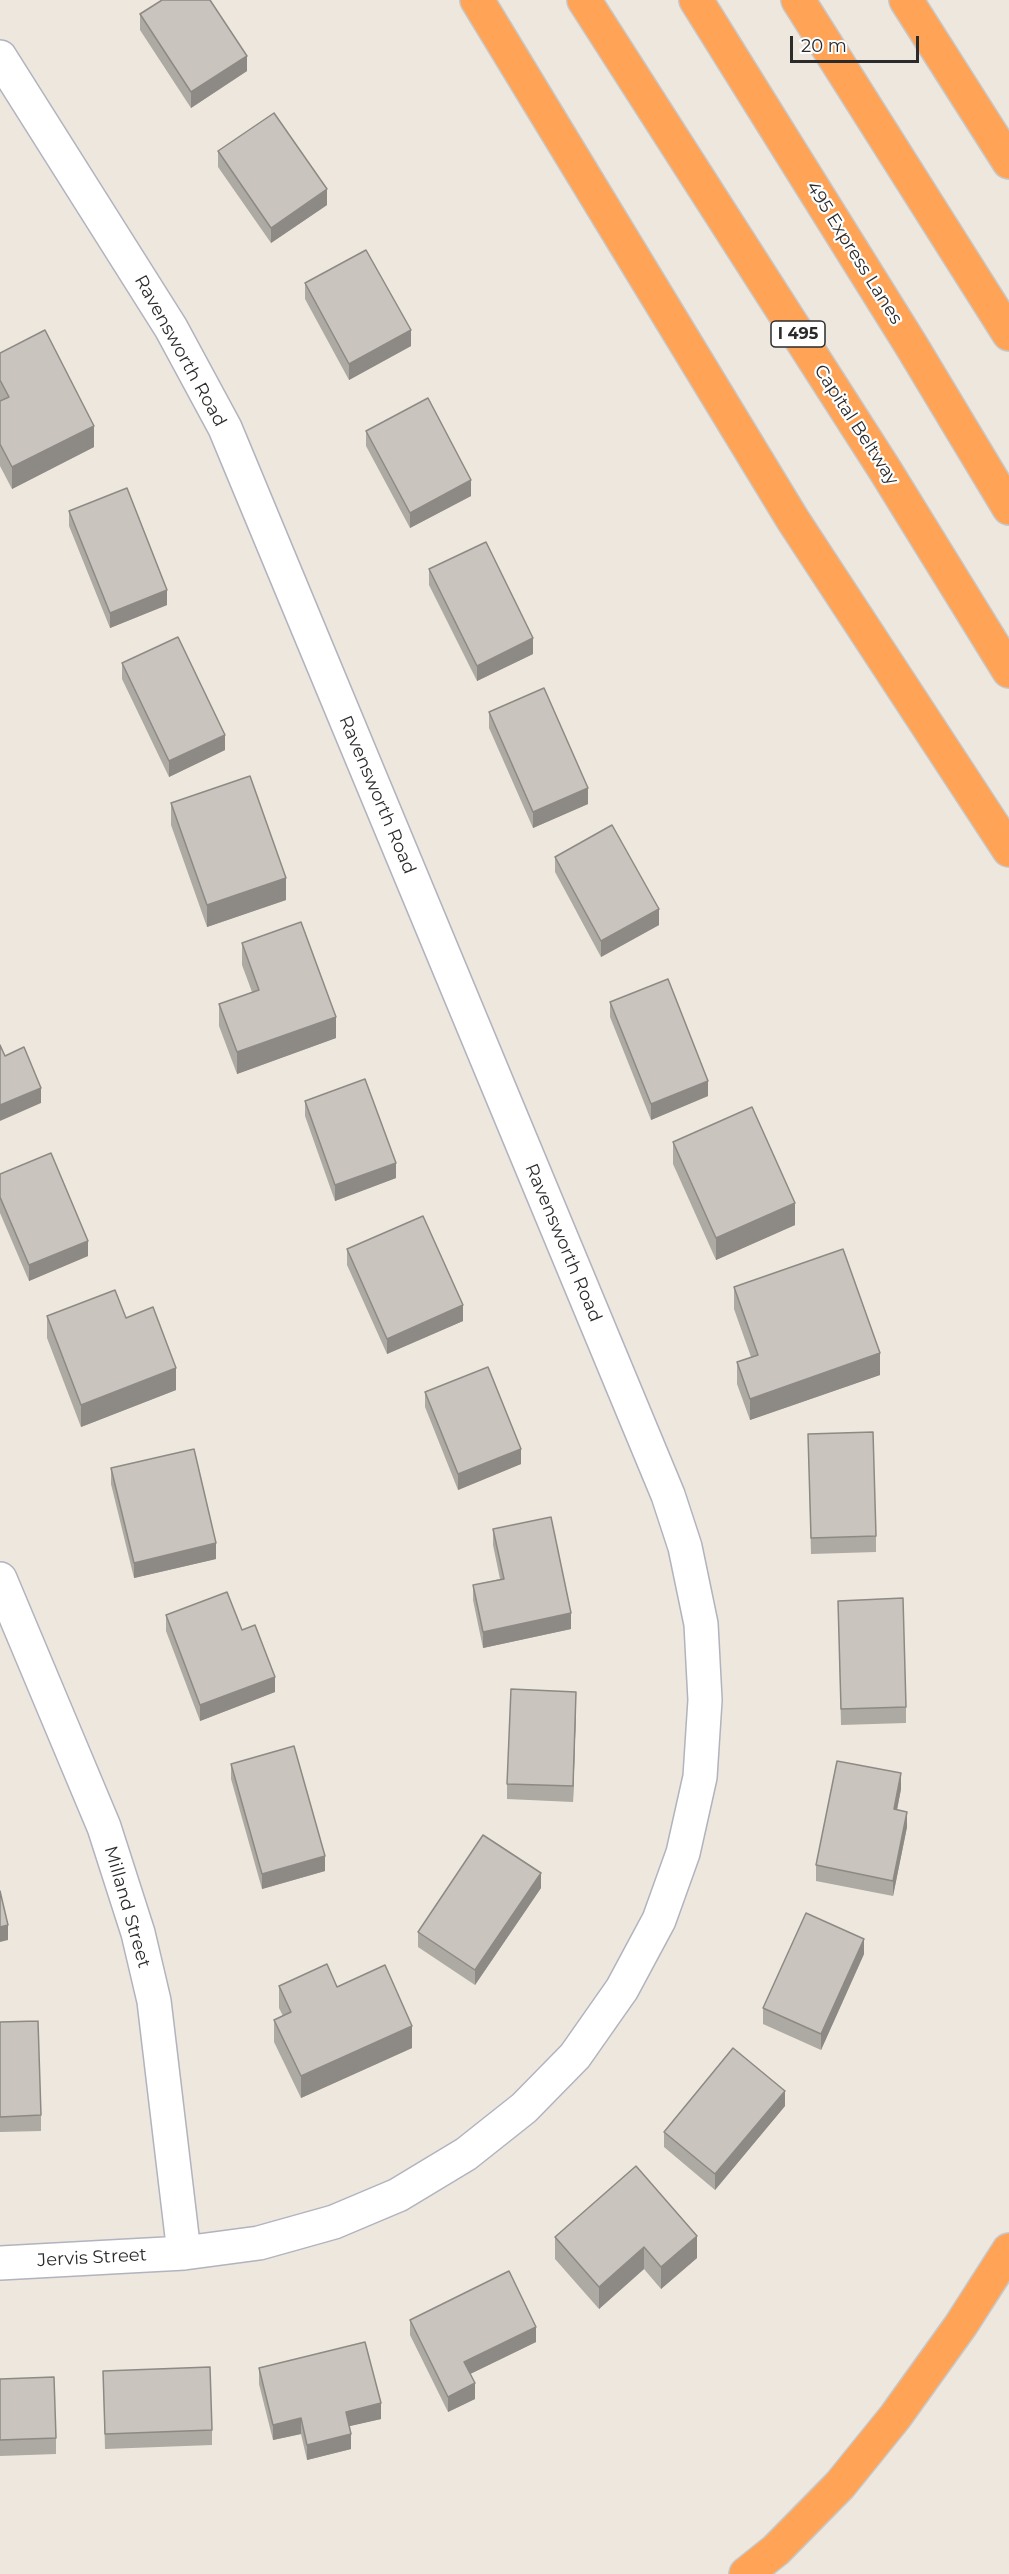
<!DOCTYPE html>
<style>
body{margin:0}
#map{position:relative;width:1009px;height:2574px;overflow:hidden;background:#eee7dd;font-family:Montserrat,sans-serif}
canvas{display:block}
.scale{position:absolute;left:790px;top:36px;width:129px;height:27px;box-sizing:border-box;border:3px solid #2b2b2b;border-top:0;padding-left:8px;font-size:18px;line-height:21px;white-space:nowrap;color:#2b2b2b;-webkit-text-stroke:4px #fff;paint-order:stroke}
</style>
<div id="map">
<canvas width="1009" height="2574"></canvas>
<div class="scale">20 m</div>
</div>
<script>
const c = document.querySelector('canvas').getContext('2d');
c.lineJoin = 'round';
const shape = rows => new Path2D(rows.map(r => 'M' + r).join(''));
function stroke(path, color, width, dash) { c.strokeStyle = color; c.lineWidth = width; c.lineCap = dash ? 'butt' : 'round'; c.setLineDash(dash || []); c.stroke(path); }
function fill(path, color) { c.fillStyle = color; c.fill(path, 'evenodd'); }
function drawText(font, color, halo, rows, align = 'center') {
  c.font = font + ' Montserrat,sans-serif'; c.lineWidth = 4.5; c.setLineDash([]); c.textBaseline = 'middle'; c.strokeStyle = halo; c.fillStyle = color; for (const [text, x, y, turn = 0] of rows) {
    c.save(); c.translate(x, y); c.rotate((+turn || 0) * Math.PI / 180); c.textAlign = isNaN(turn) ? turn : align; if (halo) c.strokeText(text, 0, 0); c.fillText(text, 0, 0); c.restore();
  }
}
const minor = shape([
 [0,57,171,328,225,428,668,1495,685,1547,701,1624,705,1700,700,1777,683,1853,659,1920,622,1989,575,2056,524,2108,466,2154,398,2195,334,2222,259,2243,184,2253,0,2263],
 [0,1579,104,1827,138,1933,154,2001,184,2253]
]);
const highway = shape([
 [477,0,793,520,1009,850],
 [584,0,885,470,1009,671],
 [696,0,911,345,1009,508],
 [798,0,1009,334],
 [906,0,1009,162],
 [746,2574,776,2550,840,2485,895,2417,961,2325,1009,2250]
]);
stroke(minor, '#b1b3bf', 36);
stroke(highway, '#c8c8c8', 36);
stroke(minor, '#fff', 33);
stroke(highway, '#ffa357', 33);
fill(shape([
 [140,14,247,71,191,108,140,30],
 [218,151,327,205,271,243,218,167],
 [305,283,411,346,349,380,305,299],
 [0,353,94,447,12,489,0,466],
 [366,431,471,496,410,528,366,446],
 [69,511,167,605,110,628,69,526],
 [429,569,533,654,477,681,429,585],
 [122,663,225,750,169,777,122,679],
 [489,712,588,804,533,828,489,728],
 [171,803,286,900,207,927,171,825],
 [555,857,659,925,601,957,555,872],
 [242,943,336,1038,237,1074,219,1026,219,1004,252,992,242,965],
 [610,1002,708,1096,651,1120,610,1017],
 [305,1101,396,1178,335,1201,305,1116],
 [673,1142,795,1225,716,1260,673,1164],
 [0,1174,88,1256,29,1281,0,1213],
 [347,1249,463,1321,387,1354,347,1265],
 [734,1287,880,1375,750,1420,737,1384,737,1362,751,1357,734,1309],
 [47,1316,126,1318,176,1390,81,1427,47,1338],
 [425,1392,521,1464,458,1490,425,1407],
 [808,1434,876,1536,876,1552,811,1554],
 [111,1468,216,1559,134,1578,111,1484],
 [493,1529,571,1629,483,1648,473,1600,473,1585,500,1579,493,1545],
 [838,1601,906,1707,906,1723,841,1725],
 [166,1615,242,1630,275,1692,200,1721,166,1631],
 [576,1708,573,1802,507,1799,507,1784],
 [231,1764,325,1871,262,1889,231,1779],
 [901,1789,897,1810,907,1827,893,1896,816,1881,816,1865],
 [541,1888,475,1985,418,1947,418,1932],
 [864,1954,821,2050,763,2024,763,2008],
 [279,1986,337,1987,412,2048,301,2098,274,2042,274,2020,283,2016,279,2008],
 [0,2022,41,2115,41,2131,0,2132],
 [785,2106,715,2190,664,2147,664,2132],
 [636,2166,697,2258,661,2289,644,2269,599,2309,555,2259,555,2237],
 [410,2320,536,2342,470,2374,475,2399,448,2412,410,2335],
 [259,2368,381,2419,349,2426,351,2449,307,2460,301,2434,273,2440,259,2384],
 [103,2371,212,2430,212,2445,105,2449],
 [0,2379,56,2438,56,2454,0,2456]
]), '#ada9a3');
fill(shape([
 [247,56,247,71,191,108,191,92],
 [327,189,327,205,271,243,271,228],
 [411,330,411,346,349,380,349,364],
 [94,426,94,447,12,489,12,467],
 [471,480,471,496,410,528,410,513],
 [167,590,167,605,110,628,110,613],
 [533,638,533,654,477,681,477,666],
 [225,735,225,750,169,777,169,761],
 [588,788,588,804,533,828,533,812],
 [286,878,286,900,207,927,207,905],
 [659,909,659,925,601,957,601,941],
 [336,1017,336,1038,237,1074,237,1052],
 [708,1081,708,1096,651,1120,651,1104],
 [41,1088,41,1103,0,1121,0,1105],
 [396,1163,396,1178,335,1201,335,1185],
 [795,1203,795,1225,716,1260,716,1238],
 [88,1241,88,1256,29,1281,29,1265],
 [463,1305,463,1321,387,1354,387,1339],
 [880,1353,880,1375,750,1420,750,1399],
 [176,1368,176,1390,81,1427,81,1405],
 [521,1449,521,1464,458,1490,458,1474],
 [216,1543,216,1559,134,1578,134,1563],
 [571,1613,571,1629,483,1648,483,1632],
 [275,1677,275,1692,200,1721,200,1705],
 [576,1692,576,1708,573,1802,573,1786],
 [901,1773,901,1789,894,1825,894,1809],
 [907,1812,907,1827,893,1896,893,1881],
 [325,1856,325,1871,262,1889,262,1874],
 [541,1873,541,1888,475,1985,475,1970],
 [8,1925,8,1940,0,1942,0,1927],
 [864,1939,864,1954,821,2050,821,2034],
 [412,2026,412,2048,301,2098,301,2076],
 [785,2091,785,2106,715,2190,715,2174],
 [697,2236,697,2258,661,2289,661,2267],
 [644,2247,644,2269,599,2309,599,2287],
 [536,2327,536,2342,464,2377,464,2362],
 [475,2383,475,2399,448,2412,448,2397],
 [381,2403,381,2419,346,2427,346,2412],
 [301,2418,301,2434,273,2440,273,2425],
 [351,2434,351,2449,307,2460,307,2445]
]), '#8d8984');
const building = shape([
 [162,0,210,0,247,56,191,92,140,14,162,0],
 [274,113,327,189,271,228,218,151,274,113],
 [366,250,411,330,349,364,305,283,366,250],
 [45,330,94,426,12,467,0,444,0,401,9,397,0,380,0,353,45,330],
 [428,398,471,480,410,513,366,431,428,398],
 [127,488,167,590,110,613,69,511,127,488],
 [486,542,533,638,477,666,429,569,486,542],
 [178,637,225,735,169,761,122,663,178,637],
 [544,688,588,788,533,812,489,712,544,688],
 [250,776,286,878,207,905,171,803,250,776],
 [612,825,659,909,601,941,555,857,612,825],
 [301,922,336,1017,237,1052,219,1004,259,990,242,943,301,922],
 [668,979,708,1081,651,1104,610,1002,668,979],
 [0,1045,5,1056,24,1047,41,1088,0,1105,0,1045],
 [365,1079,396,1163,335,1185,305,1101,365,1079],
 [752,1107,795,1203,716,1238,673,1142,752,1107],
 [51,1153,88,1241,29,1265,0,1197,0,1174,51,1153],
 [423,1216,463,1305,387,1339,347,1249,423,1216],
 [843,1249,880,1353,750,1399,737,1362,758,1355,734,1287,843,1249],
 [115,1290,126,1318,153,1307,176,1368,81,1405,47,1316,115,1290],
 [488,1367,521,1449,458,1474,425,1392,488,1367],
 [873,1432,876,1536,811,1538,808,1434,873,1432],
 [194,1449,216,1543,134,1563,111,1468,194,1449],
 [551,1517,571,1613,483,1632,473,1585,504,1579,493,1529,551,1517],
 [227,1592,242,1630,255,1625,275,1677,200,1705,166,1615,227,1592],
 [903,1598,906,1707,841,1709,838,1601,903,1598],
 [511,1689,576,1692,573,1786,507,1784,511,1689],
 [294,1746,325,1856,262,1874,231,1764,294,1746],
 [837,1761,901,1773,894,1809,907,1812,893,1881,816,1865,837,1761],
 [483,1835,541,1873,475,1970,418,1932,483,1835],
 [0,1891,8,1925,0,1927,0,1891],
 [806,1913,864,1939,821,2034,763,2008,806,1913],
 [327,1964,337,1987,385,1965,412,2026,301,2076,274,2020,291,2012,279,1986,327,1964],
 [38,2021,41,2115,0,2117,0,2022,38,2021],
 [733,2048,785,2091,715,2174,664,2132,733,2048],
 [636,2166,697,2236,661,2267,644,2247,599,2287,555,2237,636,2166],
 [509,2271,536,2327,464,2362,475,2383,448,2397,410,2320,509,2271],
 [365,2342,381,2403,346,2412,351,2434,307,2445,301,2418,273,2425,259,2368,365,2342],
 [210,2367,212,2430,105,2434,103,2371,210,2367],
 [54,2377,56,2438,0,2440,0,2379,54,2377]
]);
fill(building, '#c9c4bd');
stroke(building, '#8d8984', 1.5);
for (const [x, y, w] of [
 [798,334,54]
]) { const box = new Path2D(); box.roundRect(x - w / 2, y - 13, w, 26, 4.5); c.fillStyle = '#fff'; c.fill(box); stroke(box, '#2b2b2b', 1.5); }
drawText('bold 16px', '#2b2b2b', null, [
 ["I 495",798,334]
]);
drawText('18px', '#2b2b2b', '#fff', [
 ["495 Express Lanes",854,253,58],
 ["Ravensworth Road",180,351,61],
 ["Capital Beltway",856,425,57],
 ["Ravensworth Road",377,795,67],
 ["Ravensworth Road",563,1243,67],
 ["Milland Street",127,1907,74],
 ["Jervis Street",92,2258,-3]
]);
</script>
